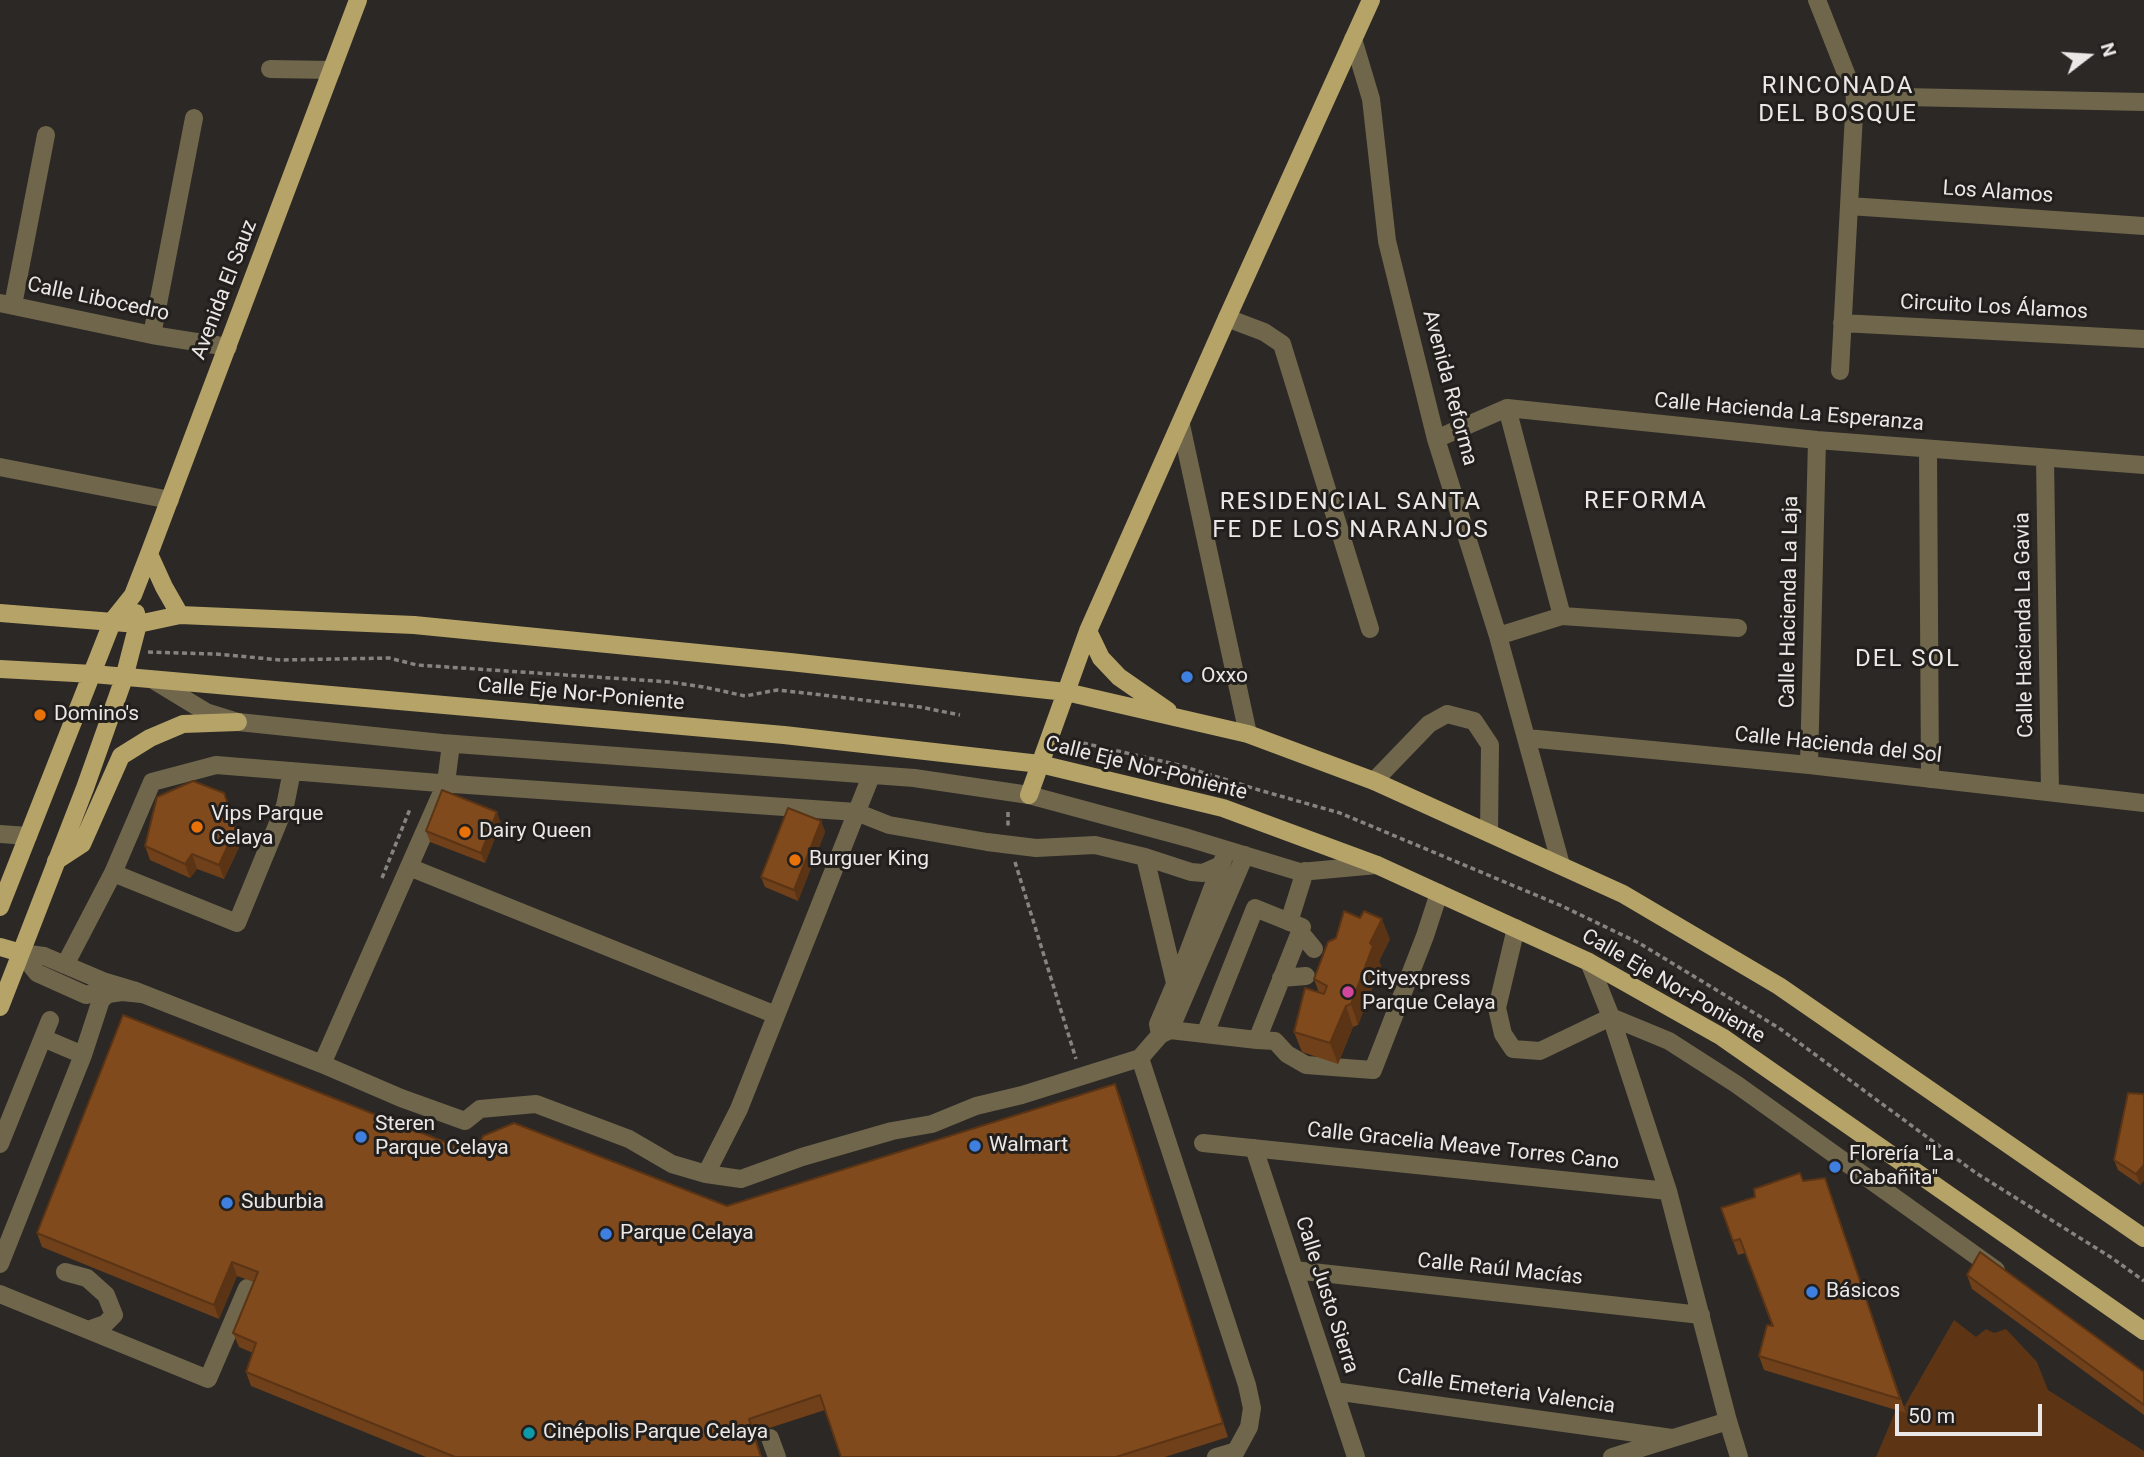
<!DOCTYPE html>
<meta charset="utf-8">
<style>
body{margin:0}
#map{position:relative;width:2144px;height:1457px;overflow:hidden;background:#2c2825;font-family:Roboto,sans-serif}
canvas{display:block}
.north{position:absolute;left:2053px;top:21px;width:70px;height:70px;-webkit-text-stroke:5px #221f1c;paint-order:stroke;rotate:73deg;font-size:19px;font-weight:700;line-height:28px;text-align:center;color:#eae7e6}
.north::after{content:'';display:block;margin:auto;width:24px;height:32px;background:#eae7e6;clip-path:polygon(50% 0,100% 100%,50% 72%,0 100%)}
.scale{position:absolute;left:1895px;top:1404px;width:147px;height:32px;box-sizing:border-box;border:4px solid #eae7e6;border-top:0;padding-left:9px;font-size:21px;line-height:24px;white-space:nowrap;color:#eae7e6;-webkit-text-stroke:5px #221f1c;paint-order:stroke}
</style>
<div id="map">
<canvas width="2144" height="1457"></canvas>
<div class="north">N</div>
<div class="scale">50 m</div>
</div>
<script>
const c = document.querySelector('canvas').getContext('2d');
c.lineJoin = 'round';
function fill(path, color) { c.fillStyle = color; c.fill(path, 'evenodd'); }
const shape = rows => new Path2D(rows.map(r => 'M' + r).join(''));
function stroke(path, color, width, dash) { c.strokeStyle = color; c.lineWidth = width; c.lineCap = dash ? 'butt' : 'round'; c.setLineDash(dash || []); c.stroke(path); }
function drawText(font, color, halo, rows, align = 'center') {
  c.font = font + ' Roboto,sans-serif'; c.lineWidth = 6; c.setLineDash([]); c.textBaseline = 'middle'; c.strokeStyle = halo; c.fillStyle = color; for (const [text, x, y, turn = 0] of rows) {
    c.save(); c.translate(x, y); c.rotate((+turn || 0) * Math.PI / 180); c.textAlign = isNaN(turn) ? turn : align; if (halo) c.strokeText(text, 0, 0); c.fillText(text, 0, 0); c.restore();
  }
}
fill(shape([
 [1954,1320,1976,1337,1986,1329,1994,1333,2006,1329,2037,1362,2048,1390,2144,1451,2144,1457,1876,1457,1896,1410,1905,1412,1904,1407]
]), '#5d3515');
stroke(shape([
 [148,652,216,654,281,660,389,658,417,665,670,682,704,687,745,696,777,690,814,694,920,707,960,715],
 [1083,743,1179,765,1259,790,1340,813,1562,906,1639,943,1779,1028,1976,1173,2112,1258,2144,1281],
 [1008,812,1008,827],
 [1015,862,1076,1059],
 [382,878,410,809]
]), '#868381', 3.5, [5, 3.5]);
stroke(shape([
 [1817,0,1855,96,1840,371],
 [1353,39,1371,99,1387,241,1436,439,1498,636,1561,865],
 [270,69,332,70],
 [1855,96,2144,102],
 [1849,206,2144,226],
 [0,303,152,335,228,347],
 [13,305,46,135],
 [1227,318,1264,332,1282,344,1370,629],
 [1842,323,2144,339],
 [152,335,194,118],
 [1507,408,1562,616],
 [1181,425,1248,734],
 [1436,439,1507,408,1817,440,2144,465],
 [1928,449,1930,779],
 [2045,458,2050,792],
 [0,467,170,500],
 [1498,636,1562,616,1738,628],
 [155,681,206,712,238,722,442,743,914,778,1029,795,1188,838,1300,872,1377,865],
 [1527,738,1809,765,2144,803],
 [451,744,446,783,322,1064,401,1098,465,1121,480,1109,536,1104,629,1139,672,1164,706,1174],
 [1809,765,1817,440],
 [871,776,739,1109,706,1174,741,1179,802,1157,892,1131,932,1124,976,1106,1022,1095,1140,1058,1160,1035,1170,1030,1245,855],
 [1374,781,1429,724,1447,714,1474,721,1490,745,1489,833],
 [0,834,28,836],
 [1145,857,1176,987],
 [409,867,776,1015],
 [113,873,237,923,285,806,292,771],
 [1289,922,1305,871],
 [1516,928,1497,1008,1503,1034,1513,1049,1540,1051,1611,1017,1669,1041,1736,1084,1996,1270],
 [1300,932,1314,949],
 [21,953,44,956,103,981,133,990,322,1064],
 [21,953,37,973,86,995,114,987],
 [1589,962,1611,1017,1668,1191,1728,1421,1739,1457],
 [65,965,113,873,152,782,216,765,439,783,856,812,889,825,987,842,1036,848,1095,845,1145,857,1191,872,1203,873,1221,865],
 [1281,978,1306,976],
 [1160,1025,1170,1030,1205,1034,1257,1040,1302,927,1255,908,1205,1034],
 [1160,1035,1158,1024,1184,963,1223,860],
 [43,1038,83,1055],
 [1257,1040,1275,1041,1287,1054,1306,1065,1373,1070,1425,936,1439,893],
 [1140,1058,1247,1385,1252,1408,1249,1427,1236,1451,1216,1457],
 [1203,1143,1668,1191],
 [0,1144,50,1020],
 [1254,1148,1356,1457],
 [0,1264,83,1055,101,1000,108,994,122,992,142,994],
 [1294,1270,1701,1315],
 [65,1272,87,1278,106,1295,114,1315,105,1324,88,1330],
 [0,1294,208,1379,247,1288],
 [1334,1391,1672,1438],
 [770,1438,777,1457],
 [1612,1457,1728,1421]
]), '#6f664b', 18);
stroke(shape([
 [149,554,164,587,180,615],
 [0,613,138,624,180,615,414,625,790,662,1066,692,1248,734,1374,781,1623,894,1779,986,2144,1238],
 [1088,631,1101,658,1119,677,1168,711],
 [0,669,93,674,784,735,1040,764,1223,808,1377,865,1589,962,1722,1037,2144,1331],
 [1029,795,1088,631,1227,318,1371,0],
 [56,861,82,844,121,756,150,738,183,724,238,722],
 [0,907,113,620,133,595,149,554,358,0],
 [0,947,21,953],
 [0,1007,85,788,124,678,138,624,136,613]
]), '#b5a368', 18);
fill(shape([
 [821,821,825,832,798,901,765,887,761,877],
 [501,823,485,863,430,842,426,831],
 [241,843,224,879,197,869,190,878,150,860,145,846],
 [1390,939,1379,961,1381,966,1358,1025,1353,1027,1338,1064,1302,1052,1294,1032,1319,993,1314,979],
 [1115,1084,1228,1437,1165,1457,841,1457,825,1410,754,1433,762,1457,426,1457,251,1386,246,1372,253,1353,239,1347,233,1333,254,1282,237,1276,219,1319,42,1247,37,1233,475,1154,727,1206],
 [2144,1094,2144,1180,2140,1185,2118,1170,2114,1160],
 [1825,1178,1906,1413,1764,1370,1759,1356,1772,1326,1745,1253,1738,1255,1721,1208,1803,1181],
 [1967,1275,2144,1372,2144,1415,1972,1289]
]), '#6f4019');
fill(shape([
 [224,793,241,843,224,879,219,865],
 [497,812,501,823,485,863,481,853],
 [821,821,825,832,798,901,794,890],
 [192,854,197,869,190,878,185,864],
 [1382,919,1390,939,1379,961,1381,966,1358,1025,1351,1004,1370,943],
 [1346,1006,1353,1027,1338,1064,1330,1043],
 [1115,1084,1121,1098,1228,1437,1223,1423],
 [2144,1165,2144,1180,2140,1185,2136,1174],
 [232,1262,237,1276,219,1319,214,1305]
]), '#5a3414');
const building = shape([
 [193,781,224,793,236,828,219,865,192,854,185,864,145,846,157,797,193,781],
 [442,790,497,812,481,853,426,831,442,790],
 [788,808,821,821,794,890,761,877,788,808],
 [1344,911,1360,918,1364,911,1382,919,1370,943,1373,946,1351,1004,1346,1006,1330,1043,1294,1032,1305,988,1324,994,1327,986,1314,979,1328,942,1336,938,1344,911],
 [123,1015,475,1154,483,1136,514,1123,727,1206,1115,1084,1223,1423,1116,1457,841,1457,820,1395,749,1419,761,1457,455,1457,246,1372,256,1343,233,1333,258,1272,232,1262,214,1305,37,1233,123,1015],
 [2128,1093,2144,1094,2144,1165,2136,1174,2114,1160,2128,1093],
 [1800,1173,1803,1181,1825,1178,1900,1399,1759,1356,1767,1325,1773,1326,1740,1239,1733,1241,1721,1208,1755,1197,1754,1189,1800,1173],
 [1980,1252,2144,1372,2144,1405,1967,1275,1980,1252]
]);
fill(building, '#814a1d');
stroke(building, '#5a3414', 2);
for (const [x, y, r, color] of [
 [1187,677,7,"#3f7fe0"],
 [40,715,7,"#e8710a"],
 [197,827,7,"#e8710a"],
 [465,832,7,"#e8710a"],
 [795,860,7,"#e8710a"],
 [1348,992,7,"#d1479c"],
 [361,1137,7,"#3f7fe0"],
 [975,1146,7,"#3f7fe0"],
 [1835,1167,7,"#3f7fe0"],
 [227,1203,7,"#3f7fe0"],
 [606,1234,7,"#3f7fe0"],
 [1812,1292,7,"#3f7fe0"],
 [529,1433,7,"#0f9aa8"]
]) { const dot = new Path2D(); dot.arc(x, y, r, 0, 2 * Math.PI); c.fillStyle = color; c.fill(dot); stroke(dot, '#221f1c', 2.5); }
drawText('21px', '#eae7e6', '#221f1c', [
 ["Los Alamos",1998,193,4],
 ["Avenida El Sauz",225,290,-69],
 ["Calle Libocedro",98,300,12],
 ["Circuito Los Álamos",1994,308,3],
 ["Avenida Reforma",1449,388,75],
 ["Calle Hacienda La Esperanza",1789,413,5],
 ["Calle Hacienda La Laja",1790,602,-89],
 ["Calle Hacienda La Gavia",2025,625,-91],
 ["Calle Eje Nor-Poniente",581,695,5],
 ["Calle Hacienda del Sol",1838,746,6],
 ["Calle Eje Nor-Poniente",1146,769,14],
 ["Calle Eje Nor-Poniente",1673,987,30],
 ["Calle Gracelia Meave Torres Cano",1463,1147,6],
 ["Calle Raúl Macías",1500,1270,6],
 ["Calle Justo Sierra",1326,1295,72],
 ["Calle Emeteria Valencia",1506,1392,8]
]);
drawText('21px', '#eae7e6', '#221f1c', [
 ["Oxxo",1201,677],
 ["Domino's",54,715],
 ["Vips Parque",211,815],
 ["Celaya",211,839],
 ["Dairy Queen",479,832],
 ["Burguer King",809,860],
 ["Cityexpress",1362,980],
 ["Parque Celaya",1362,1004],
 ["Steren",375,1125],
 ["Parque Celaya",375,1149],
 ["Walmart",989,1146],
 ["Florería \"La",1849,1155],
 ["Cabañita\"",1849,1179],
 ["Suburbia",241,1203],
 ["Parque Celaya",620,1234],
 ["Básicos",1826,1292],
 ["Cinépolis Parque Celaya",543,1433]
], 'left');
c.letterSpacing = '2px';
drawText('24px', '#eae7e6', '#221f1c', [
 ["RINCONADA",1838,87],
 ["DEL BOSQUE",1838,115],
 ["REFORMA",1646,502],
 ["RESIDENCIAL SANTA",1351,503],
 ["FE DE LOS NARANJOS",1351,531],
 ["DEL SOL",1908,660]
]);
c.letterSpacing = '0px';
</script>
